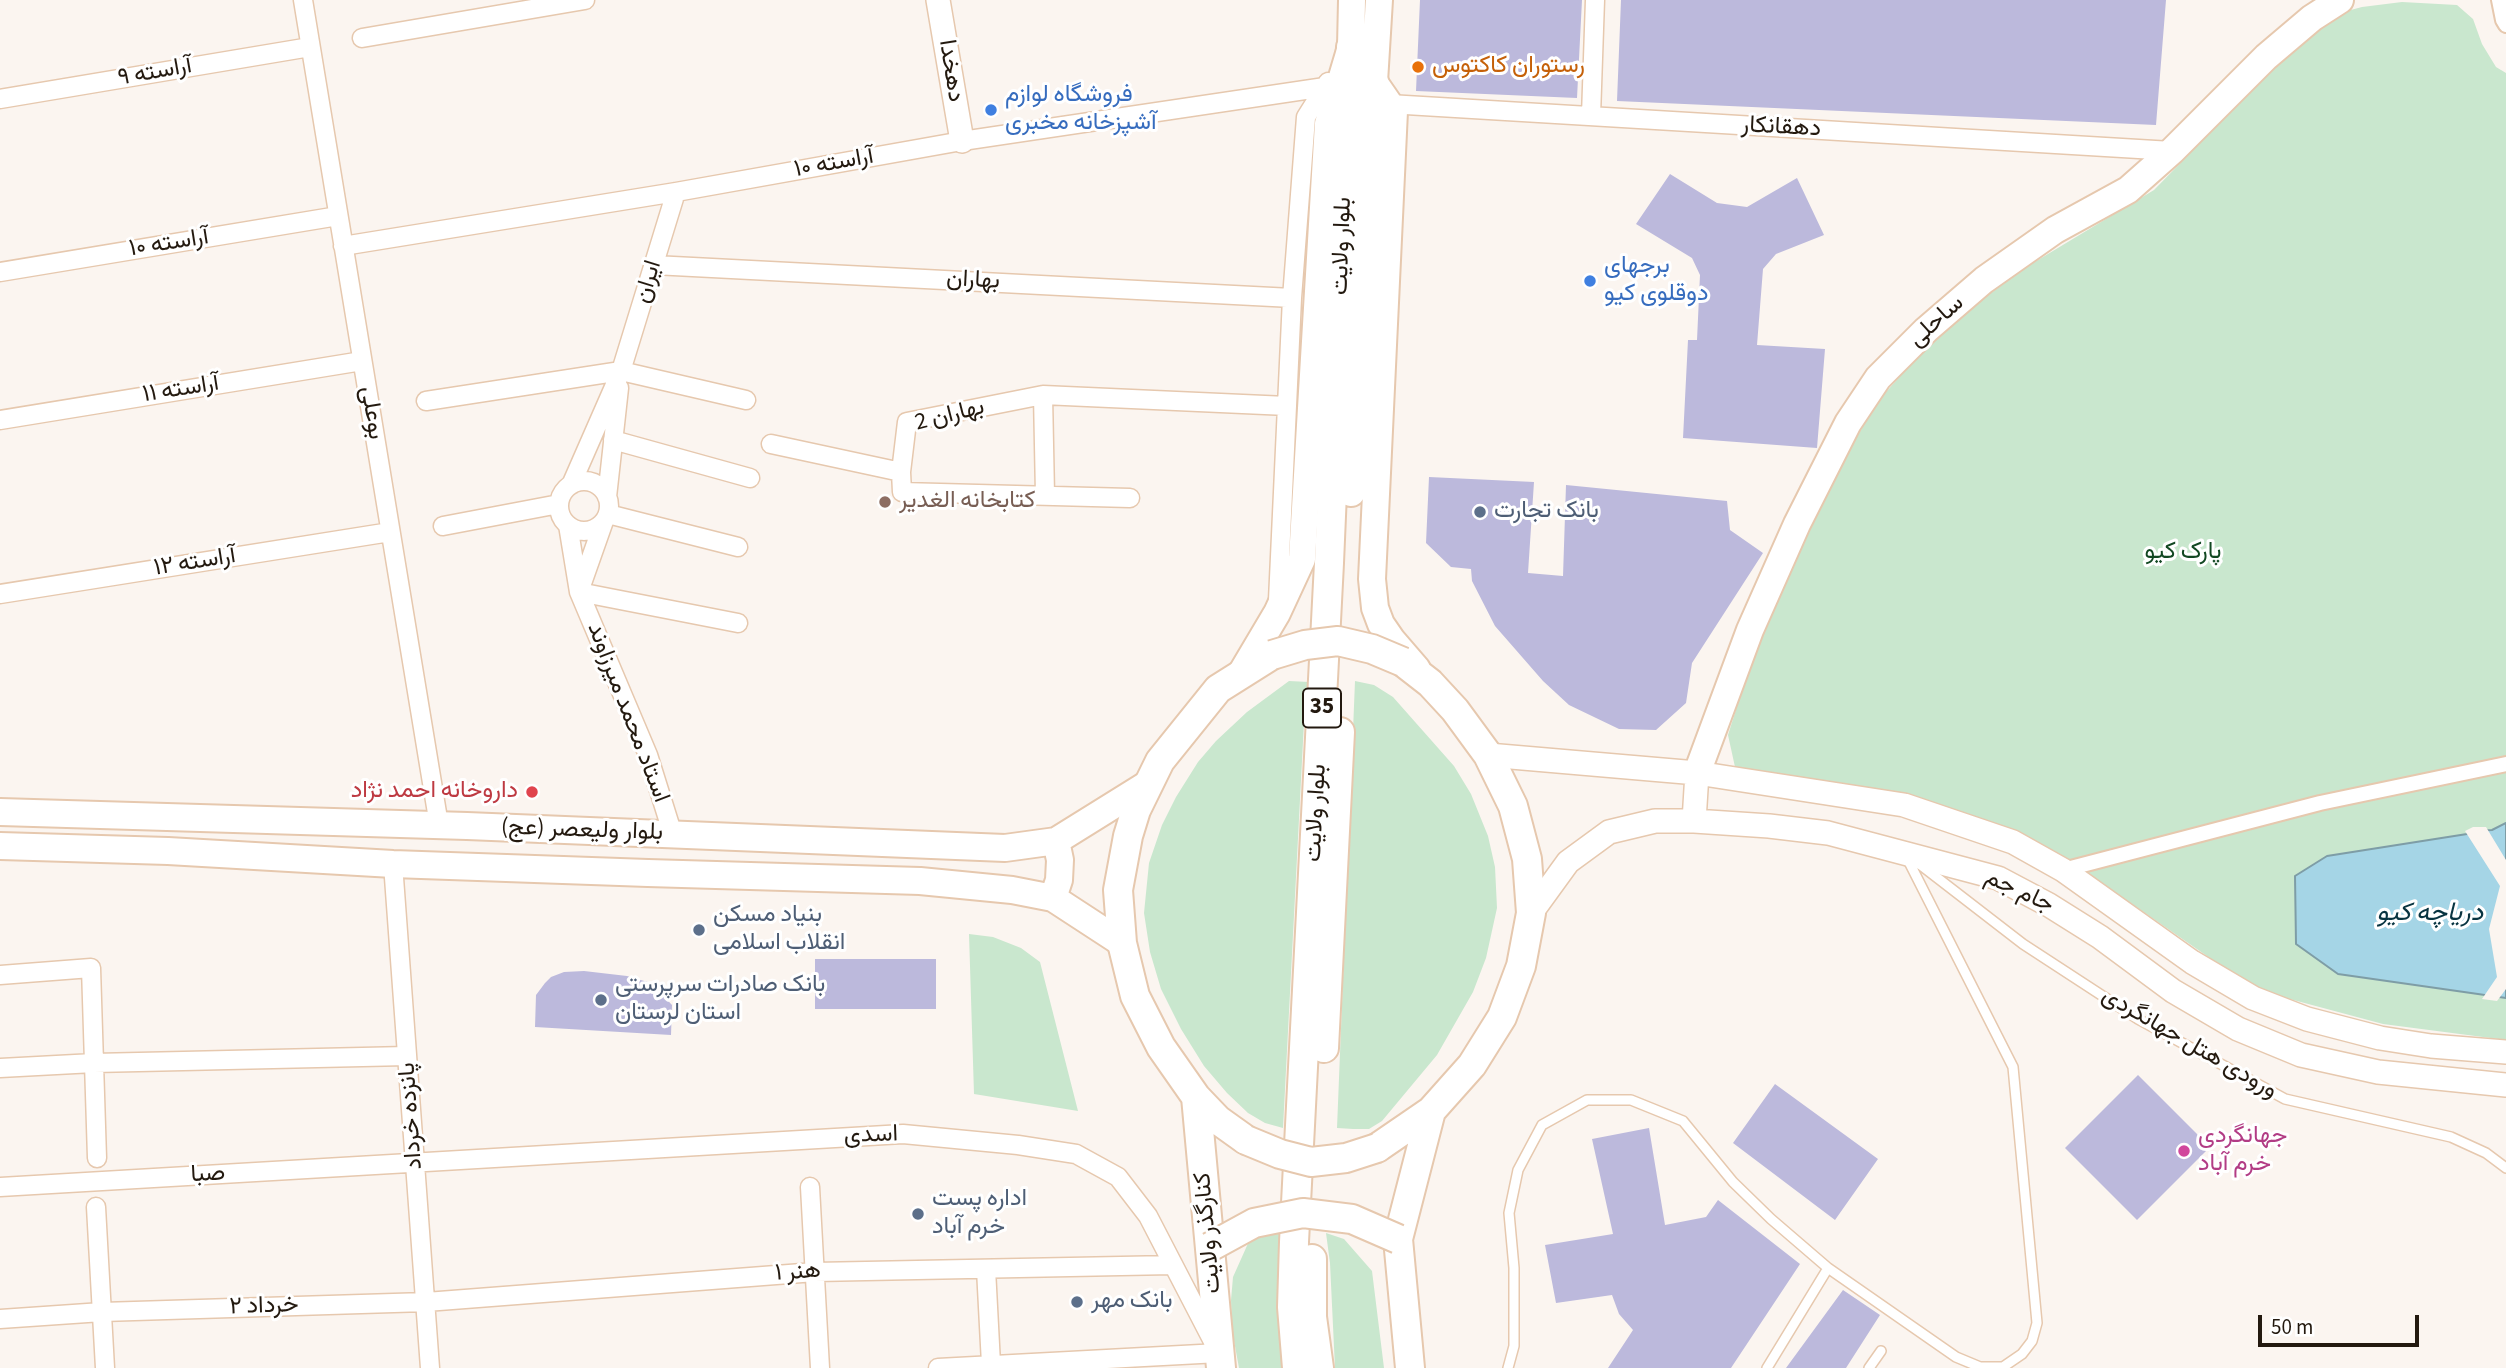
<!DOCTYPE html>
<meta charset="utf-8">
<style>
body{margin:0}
#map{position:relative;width:2506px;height:1368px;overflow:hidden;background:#fbf5f0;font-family:"Source Sans 3",sans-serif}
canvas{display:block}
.scale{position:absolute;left:2258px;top:1315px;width:161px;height:32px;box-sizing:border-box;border:4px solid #23190f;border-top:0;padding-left:9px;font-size:21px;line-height:24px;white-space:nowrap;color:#23190f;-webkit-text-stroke:5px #fff;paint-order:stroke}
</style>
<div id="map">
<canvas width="2506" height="1368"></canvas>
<div class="scale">50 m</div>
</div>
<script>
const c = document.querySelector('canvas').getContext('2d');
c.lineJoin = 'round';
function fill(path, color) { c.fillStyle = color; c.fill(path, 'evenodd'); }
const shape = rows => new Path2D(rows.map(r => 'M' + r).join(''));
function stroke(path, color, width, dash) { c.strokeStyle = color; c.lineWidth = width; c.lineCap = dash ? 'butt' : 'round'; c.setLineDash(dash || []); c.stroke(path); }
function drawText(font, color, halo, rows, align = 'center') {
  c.font = font + ' "Source Sans 3",Vazirmatn,sans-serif'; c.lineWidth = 6; c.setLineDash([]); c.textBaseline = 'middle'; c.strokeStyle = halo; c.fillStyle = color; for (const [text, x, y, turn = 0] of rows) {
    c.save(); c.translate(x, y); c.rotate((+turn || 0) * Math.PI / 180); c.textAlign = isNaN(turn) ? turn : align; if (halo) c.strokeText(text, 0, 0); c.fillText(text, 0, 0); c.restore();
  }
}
fill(shape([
 [2402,2,2457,5,2473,19,2482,44,2496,67,2506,73,2506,823,2492,830,2474,831,2467,834,2327,856,2295,876,2484,995,2506,998,2506,1040,2383,1024,2256,990,2119,895,2022,833,1916,798,1735,767,1728,735,1761,630,1842,463,1877,402,1921,353,1974,305,2033,263,2154,190,2296,45,2332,15,2362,7],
 [1289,681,1309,682,1305,703,1283,1128,1265,1123,1248,1113,1227,1093,1204,1066,1181,1029,1161,989,1150,952,1144,913,1149,863,1162,825,1176,797,1198,762,1216,741,1247,712],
 [1355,681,1374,685,1393,697,1454,766,1471,794,1488,836,1495,867,1497,908,1486,958,1473,992,1437,1055,1382,1121,1369,1129,1353,1129,1337,1128],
 [969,934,993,937,1021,948,1040,962,1078,1111,974,1094],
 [1281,1232,1287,1368,1239,1368,1232,1330,1231,1300,1233,1277,1250,1239,1261,1234],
 [1326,1233,1344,1239,1372,1271,1384,1368,1335,1368,1330,1263]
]), '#c9e7ce');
const water = shape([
 [2506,823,2506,998,2338,974,2296,944,2295,876,2327,856,2467,834,2474,831,2492,830,2506,823]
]);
fill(water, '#a5d5e6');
stroke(water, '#7e9da6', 2);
fill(shape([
 [2473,827,2486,827,2506,860,2506,989,2497,1001,2482,999,2497,977,2489,929,2500,886,2465,831]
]), '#fbf5f0');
fill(shape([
 [1420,0,1582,0,1577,98,1416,91],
 [1621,0,2166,0,2156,125,1617,101],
 [1670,174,1717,203,1747,207,1797,178,1824,235,1776,254,1763,269,1757,345,1825,349,1817,448,1683,438,1688,340,1697,340,1700,275,1692,258,1636,224],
 [1429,477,1534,482,1528,573,1563,576,1566,485,1727,501,1730,530,1763,553,1692,663,1686,703,1656,730,1619,729,1569,705,1543,681,1495,626,1472,581,1471,569,1451,567,1426,543],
 [815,959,936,959,936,1009,815,1009],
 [584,971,627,976,651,983,672,1005,671,1035,535,1027,536,995,545,983,551,977,564,972],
 [2138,1075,2210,1147,2137,1220,2065,1148],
 [1775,1084,1878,1159,1835,1220,1733,1143],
 [1649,1128,1665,1225,1706,1217,1718,1200,1800,1264,1731,1368,1608,1368,1633,1330,1619,1314,1612,1295,1556,1303,1545,1245,1613,1234,1592,1139],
 [1843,1290,1880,1315,1846,1368,1786,1368]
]), '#bcb9dc');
const service = shape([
 [1922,866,2023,944,2138,1019,2285,1099,2451,1137,2486,1153,2506,1168],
 [1828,1268,1956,1357,1980,1367,2003,1367,2022,1354,2032,1341,2037,1323,2013,1067,1907,858],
 [1508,1368,1514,1346,1514,1268,1509,1213,1518,1170,1542,1125,1587,1100,1631,1100,1683,1121,1733,1182,1771,1219,1828,1268,1767,1368],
 [1869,1368,1881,1351]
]);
const pedestrian = shape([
 [2499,0,2503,20,2506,25],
 [2063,870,2320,803,2506,764]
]);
const minor = shape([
 [303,0,439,825],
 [362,38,585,0],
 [0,99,310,47],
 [1389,104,2172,151],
 [1591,116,1595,0],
 [343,246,676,192,962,141,1325,87],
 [654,265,1292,298],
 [0,272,338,216],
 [1043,395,1045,495],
 [426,401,621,371,746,400],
 [0,420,362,361],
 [613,440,750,478],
 [771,444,901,472],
 '559 506a25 25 0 1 1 50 0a25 25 0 1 1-50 0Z',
 [571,485,621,371,676,192],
 [607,497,619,388],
 [1130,498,902,492,901,472,907,422,1043,395,1287,406],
 [608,514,738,547],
 [568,525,579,592,648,755,673,835],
 [443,526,559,504],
 [580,589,604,521],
 [579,592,738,623],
 [0,594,390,532],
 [1278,600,1292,298,1306,117,1328,82],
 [393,864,430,1368],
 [0,975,91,968,97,1158],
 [0,1068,94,1063,407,1056],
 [0,1187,903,1134,1018,1145,1076,1154,1118,1177,1148,1216,1219,1353,938,1368],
 [810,1187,820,1368],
 [96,1207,105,1368],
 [986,1269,991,1364],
 [0,1319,102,1312,426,1302,815,1272,1172,1265]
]);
const tertiary = shape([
 [938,0,962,141],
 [1488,755,1697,773,1904,805,2013,842,2063,870,2192,962,2253,998,2307,1019,2380,1038,2431,1046,2506,1052],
 [1694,821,1697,773],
 [1531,913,1568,862,1609,832,1655,821,1694,821,1769,826,1828,833,1998,878,2049,905,2100,937,2173,991,2238,1029,2301,1055,2378,1072,2506,1085]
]);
const secondary = shape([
 [1379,0,1374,82,1394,111,1372,579,1375,608,1381,624,1392,640,1417,669],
 [1242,672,1277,613,1302,559,1328,124,1351,47,1352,0],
 [1697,773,1750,630,1797,524,1848,423,1878,378,1926,330,1984,280,2055,230,2128,190,2172,151,2266,57,2312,18,2340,0],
 [0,812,467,826,1005,848,1056,841,1146,785],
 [0,846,168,851,393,864,648,873,920,881,1012,890,1053,898,1122,943],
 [1053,898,1059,880,1060,860,1056,841]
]);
const primary = shape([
 [1351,492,1374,82],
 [1324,1048,1340,732],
 [1196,1097,1221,1368],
 [1246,1140,1218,1120,1196,1097,1161,1047,1135,996,1122,943,1118,890,1128,836,1136,810,1160,761,1218,689,1272,655],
 [1377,1148,1431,1111,1472,1065,1502,1017,1521,966,1531,913,1527,859,1513,806,1488,755,1455,710,1430,683,1403,662],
 [1312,1259,1312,1317,1319,1368],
 [1297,1368,1292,1307,1294,1242,1329,563,1351,47],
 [1410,1368,1398,1239,1431,1111]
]);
stroke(service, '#e6c8ae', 12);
stroke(pedestrian, '#e6c8ae', 18);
stroke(minor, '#e6c8ae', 21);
stroke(tertiary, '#e6c8ae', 26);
stroke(secondary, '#e6c8ae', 30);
stroke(primary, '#e6c8ae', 32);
stroke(service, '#fff', 9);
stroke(pedestrian, '#fff', 14);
stroke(minor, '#fff', 18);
stroke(tertiary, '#fff', 23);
stroke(secondary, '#fff', 26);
stroke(primary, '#fff', 28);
const primaryBridge = shape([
 [1272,655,1305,645,1338,641,1372,649,1403,662],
 [1246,1140,1280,1154,1311,1162,1346,1158,1377,1148],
 [1210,1247,1254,1223,1303,1213,1352,1219,1398,1239]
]);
stroke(primaryBridge, '#e6c8ae', 32, []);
stroke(primaryBridge, '#fff', 28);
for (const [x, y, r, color] of [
 [1418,67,7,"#e8710a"],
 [991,110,7,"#3f7fe0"],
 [1590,281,7,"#3f7fe0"],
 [885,502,7,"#8d6e63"],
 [1480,512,7,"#5c6f8a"],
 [532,792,7,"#e0444e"],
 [699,930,7,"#5c6f8a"],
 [601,1000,7,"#5c6f8a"],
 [2184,1151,7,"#d1479c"],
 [918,1214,7,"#5c6f8a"],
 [1077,1302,7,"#5c6f8a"]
]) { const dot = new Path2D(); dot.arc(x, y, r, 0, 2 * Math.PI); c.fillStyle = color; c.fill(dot); stroke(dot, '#fff', 2.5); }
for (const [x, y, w] of [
 [1322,708,38]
]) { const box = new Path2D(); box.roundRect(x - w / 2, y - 19.5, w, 39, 5); c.fillStyle = '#fff'; c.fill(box); stroke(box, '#23190f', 2); }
drawText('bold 23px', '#23190f', null, [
 ["35",1322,708]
]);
drawText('24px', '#c56008', '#fff', [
 ["رستوران کاکتوس",1432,67]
], 'left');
drawText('24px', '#23190f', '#fff', [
 ["دهخدا",950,71,81],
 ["آراسته ۹",155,73,-10],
 ["دهقانکار",1781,128,3],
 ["آراسته ۱۰",834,164,-10],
 ["آراسته ۱۰",169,244,-9],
 ["بلوار ولایت",1343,246,-88],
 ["بهاران",973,281,3],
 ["ایران",649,282,-73],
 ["ساحلی",1937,322,-42],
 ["آراسته ۱۱",181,390,-9],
 ["بوعلی",371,413,81],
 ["بهاران 2",950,416,-14],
 ["۱۲ آراسته",195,563,-9],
 ["استاد محمد میرزاوند",627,713,69],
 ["بلوار ولایت",1317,813,-87],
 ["بلوار ولیعصر (عج)",582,831,2],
 ["جام جم",2019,892,25],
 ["ورودی هتل جهانگردی",2189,1044,30],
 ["پانزده خرداد",412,1116,-94],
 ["اسدی",871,1136,-2],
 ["صبا",208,1175,-3],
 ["کنارگذر ولایت",1209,1233,-95],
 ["هنر ۱",798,1273,-4],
 ["خرداد ۲",264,1307,-2]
]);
drawText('24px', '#366cbe', '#fff', [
 ["فروشگاه لوازم",1005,96],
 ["آشپزخانه مخبری",1005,124],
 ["برجهای",1604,267],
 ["دوقلوی کیو",1604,295]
], 'left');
drawText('24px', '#785e54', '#fff', [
 ["کتابخانه الغدیر",899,502]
], 'left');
drawText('24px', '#4e5e75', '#fff', [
 ["بانک تجارت",1494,512],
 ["بنیاد مسکن",713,916],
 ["انقلاب اسلامی",713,944],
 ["بانک صادرات سرپرستی",615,986],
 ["استان لرستان",615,1014],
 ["اداره پست",932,1200],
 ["خرم آباد",932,1228],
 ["بانک مهر",1091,1302]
], 'left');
drawText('24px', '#124822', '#fff', [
 ["پارک کیو",2183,553]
]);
drawText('24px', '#be3a42', '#fff', [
 ["داروخانه احمد نژاد",518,792]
], 'right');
drawText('24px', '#b23c85', '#fff', [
 ["جهانگردى",2198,1137],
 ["خرم آباد",2198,1165]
], 'left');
drawText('italic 26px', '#083441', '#fff', [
 ["دریاچه کیو",2430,914]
]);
</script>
